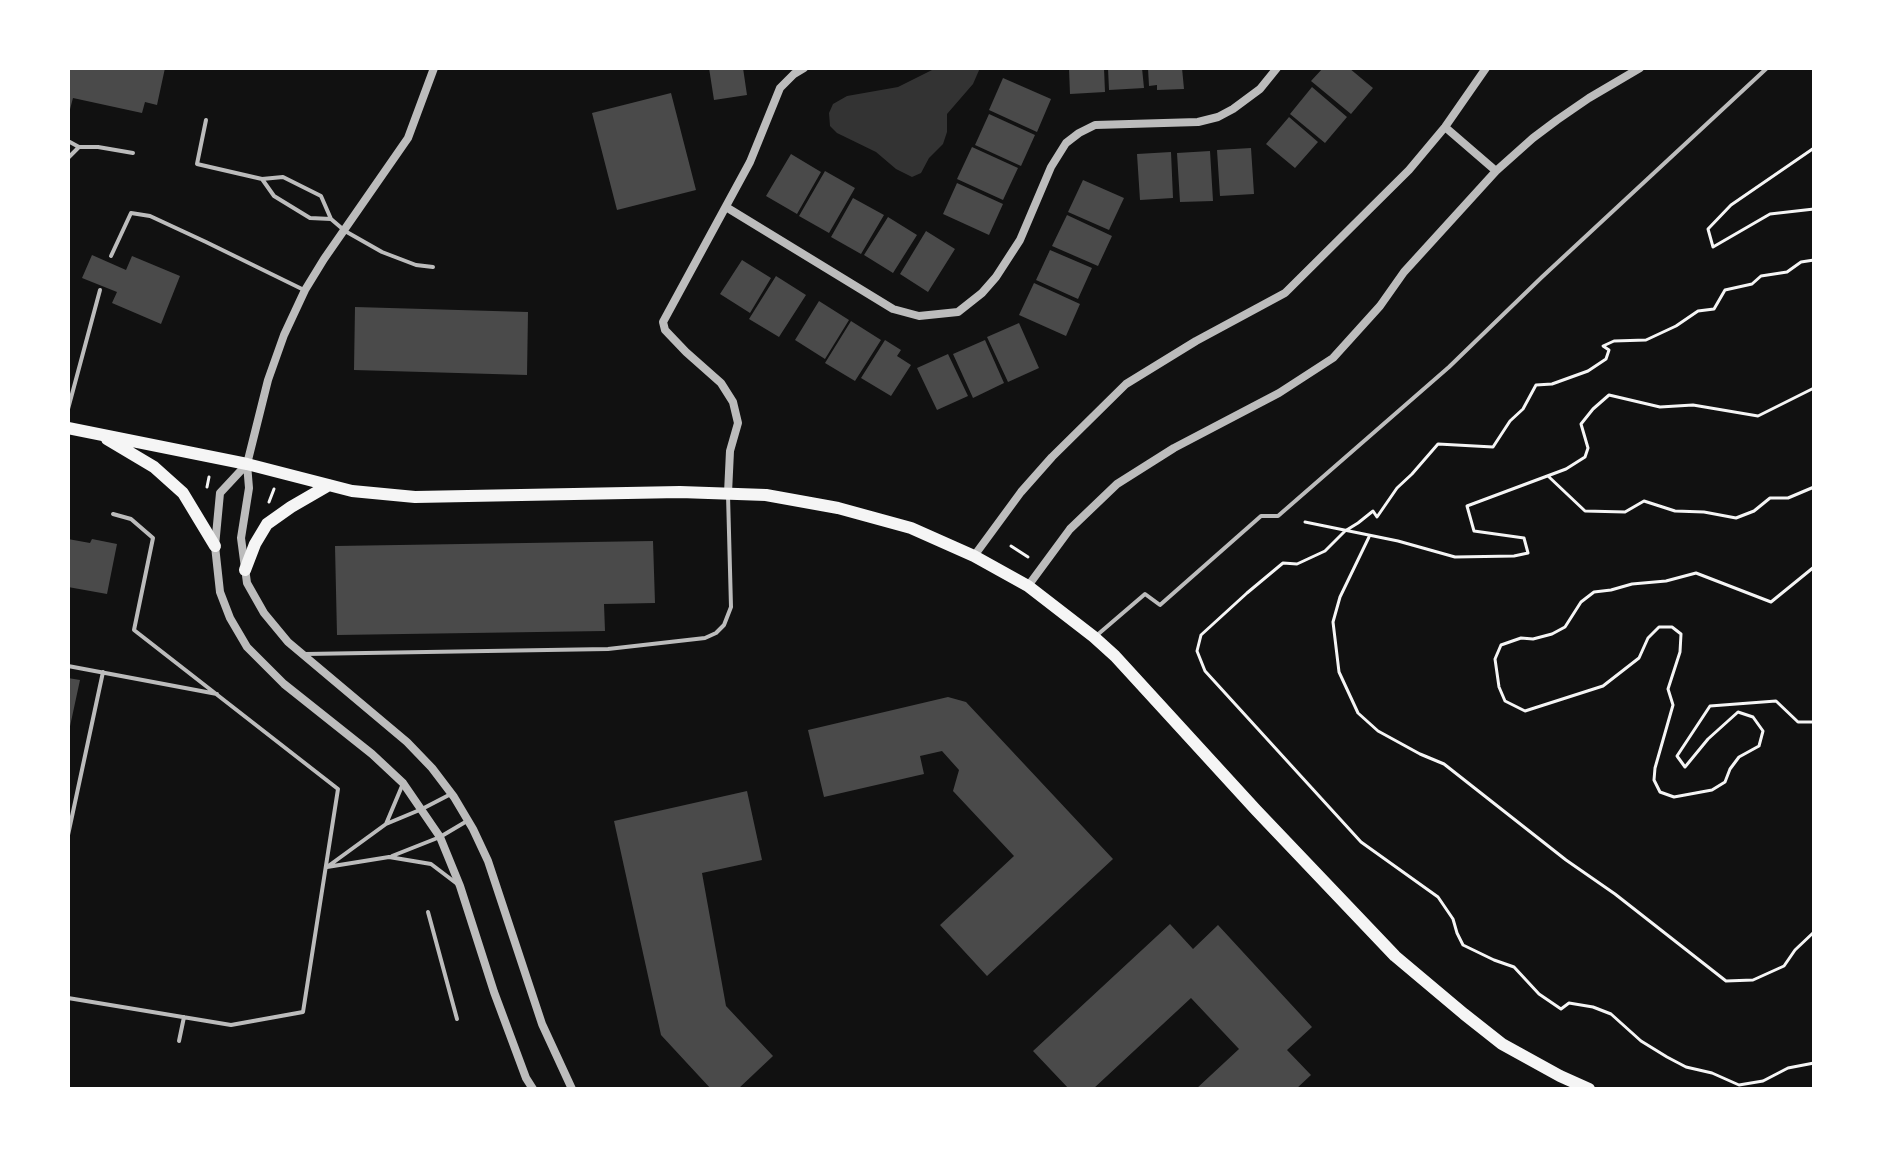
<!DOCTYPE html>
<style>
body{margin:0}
#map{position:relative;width:1882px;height:1157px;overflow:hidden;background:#111;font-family:Karla,sans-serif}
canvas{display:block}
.frame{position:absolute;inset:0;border:70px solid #fff;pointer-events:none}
</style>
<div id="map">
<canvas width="1882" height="1157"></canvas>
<div class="frame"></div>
</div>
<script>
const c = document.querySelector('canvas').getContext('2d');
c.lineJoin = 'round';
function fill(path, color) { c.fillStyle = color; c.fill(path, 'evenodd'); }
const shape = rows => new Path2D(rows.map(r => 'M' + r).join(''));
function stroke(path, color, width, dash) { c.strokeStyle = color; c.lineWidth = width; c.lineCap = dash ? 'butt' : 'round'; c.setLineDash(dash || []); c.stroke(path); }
fill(shape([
 [936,68,980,68,973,84,947,114,947,132,943,144,929,158,921,173,912,177,896,169,876,152,837,133,830,126,829,113,833,104,847,96,898,87]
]), '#333');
fill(shape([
 [68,68,165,68,157,105,145,102,142,113,73,98,69,113],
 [709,68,743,68,747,95,714,100],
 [1069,68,1104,68,1105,92,1070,94],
 [1108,68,1142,68,1144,88,1109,90],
 [1148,68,1182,68,1184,89,1157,90,1157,85,1149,86],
 [1323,68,1349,68,1373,88,1351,114,1311,81],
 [1003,78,1051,99,1037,132,989,110],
 [1312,87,1347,117,1325,143,1290,114],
 [671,93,696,190,617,210,592,113],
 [989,114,1035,135,1021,166,975,145],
 [1289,117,1318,142,1295,168,1266,144],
 [972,147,1018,168,1003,200,957,179],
 [1251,148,1254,194,1220,196,1217,150],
 [1210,151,1213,201,1180,202,1177,153],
 [1171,152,1173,198,1140,200,1137,154],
 [791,154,821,172,797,214,766,196],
 [825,171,855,188,829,233,799,216],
 [1083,180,1124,198,1109,230,1068,212],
 [957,183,1003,204,989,235,943,214],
 [853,198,884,215,861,254,831,237],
 [1067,215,1112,236,1098,266,1052,246],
 [888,217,917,235,893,273,864,255],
 [926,231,955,249,928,292,900,274],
 [1050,250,1092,268,1078,299,1036,280],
 [92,255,126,270,132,256,180,276,161,324,112,303,117,292,82,278],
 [742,260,771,278,750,313,720,294],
 [776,276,806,295,779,337,749,319],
 [1034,283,1080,304,1066,336,1019,315],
 [819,301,849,320,825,359,795,340],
 [355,307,528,312,527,375,354,370],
 [851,321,881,340,855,381,825,363],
 [1019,323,1039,368,1008,382,987,337],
 [885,340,901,350,897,356,911,365,891,396,861,378],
 [985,340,1004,383,973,398,953,354],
 [948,354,968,396,937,410,917,368],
 [68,539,90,543,92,539,117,544,107,594,68,587],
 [653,541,655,603,604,604,605,631,337,635,335,546],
 [68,678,80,680,69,731,68,731],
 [948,697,966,702,1113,859,987,976,940,925,1014,856,953,791,959,770,942,751,920,756,924,774,824,797,808,730],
 [747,791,762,860,702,873,726,1006,773,1056,738,1089,711,1089,661,1035,614,821],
 [1170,924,1193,949,1218,925,1312,1027,1287,1050,1311,1075,1296,1089,1196,1089,1239,1049,1191,998,1093,1089,1069,1089,1033,1051]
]), '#4a4a4a');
stroke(shape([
 [1814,148,1731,205,1708,229,1713,247,1770,214,1814,209],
 [1814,260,1801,262,1787,272,1761,276,1752,284,1725,290,1714,309,1698,311,1676,326,1646,340,1614,341,1603,346,1609,350,1606,359,1588,371,1552,384,1536,385,1523,409,1510,421,1493,447,1438,444,1412,474,1397,488,1377,517,1373,511,1358,523,1345,531,1325,551,1297,564,1283,563,1247,593,1201,635,1197,651,1205,671,1361,842,1438,897,1453,919,1457,933,1463,945,1494,960,1514,967,1539,994,1561,1009,1569,1003,1593,1007,1611,1014,1641,1041,1667,1057,1686,1067,1712,1073,1739,1085,1763,1081,1788,1068,1814,1063],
 [1548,476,1585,511,1625,512,1644,501,1675,511,1704,512,1736,518,1754,511,1770,498,1788,498,1814,487],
 [207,487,209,477],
 [269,502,274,489],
 [1305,522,1398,541,1455,557,1514,556,1528,553,1524,538,1474,531,1467,506,1566,469,1585,457,1588,448,1581,424,1593,409,1609,395,1660,407,1693,405,1758,416,1814,388],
 [1369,537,1340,597,1333,622,1339,672,1358,713,1378,731,1420,754,1444,764,1566,860,1615,894,1726,981,1753,980,1784,966,1795,950,1814,932],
 [1011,546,1028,557],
 [1814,567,1771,602,1696,573,1666,581,1632,584,1611,590,1594,592,1581,602,1565,627,1552,634,1533,639,1521,638,1501,645,1495,659,1499,687,1505,701,1525,711,1603,686,1639,658,1648,638,1659,627,1672,627,1681,634,1680,652,1668,689,1673,705,1655,768,1654,780,1660,792,1674,797,1712,790,1725,782,1730,769,1739,757,1759,746,1763,731,1753,717,1738,712,1708,739,1685,767,1677,756,1710,706,1776,701,1798,722,1814,722]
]), '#f5f5f5', 3);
stroke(shape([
 [206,120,197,164,262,179,283,177,321,196,331,219,345,231,382,252,416,265,433,267],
 [68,141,79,147,98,147,133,153],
 [68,158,79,147],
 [262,179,274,196,310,218,331,219],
 [111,256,131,213,150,216,206,242,304,290],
 [68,409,100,290],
 [1096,636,1145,594,1160,605,1261,516,1278,516,1449,367,1542,277,1767,68],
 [305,654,608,649,705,638,716,633,724,625,731,607,728,495],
 [68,666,217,694],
 [402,786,386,824,327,867,389,857,431,864,456,883],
 [386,824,422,809,449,795],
 [68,835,103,672],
 [392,856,440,837,467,821],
 [428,912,457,1019],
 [68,998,231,1025,303,1012,338,789,134,630,153,538,131,519,113,514],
 [179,1041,184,1017]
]), '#bcbcbc', 4);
stroke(shape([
 [434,68,408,138,324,259,305,290,284,335,268,380,247,464,249,488,241,538,247,583,264,613,288,642,407,742,432,768,454,797,473,829,488,861,542,1024,572,1089],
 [1445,127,1496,171],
 [726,207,893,309,919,316,958,312,982,293,996,277,1020,240,1051,167,1066,143,1079,133,1095,125,1198,122,1218,117,1233,109,1260,89,1277,68],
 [247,464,220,493,215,546,220,592,230,618,247,647,284,684,372,754,403,783,440,837,460,886,494,992,526,1078,533,1089],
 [728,493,730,451,738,423,733,402,721,383,686,352,665,330,663,322,750,162,780,88,794,74,804,68],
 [974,556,1021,492,1052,457,1126,384,1196,341,1285,293,1409,170,1445,127,1486,68],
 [1028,586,1070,529,1117,484,1174,448,1279,393,1333,358,1380,306,1404,272,1496,171,1533,138,1557,120,1589,98,1640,68]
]), '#bcbcbc', 8);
stroke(shape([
 [68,428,247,464,352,491,415,497,680,492,766,495,838,508,911,528,974,556,1028,586,1094,637,1115,656,1256,810,1395,956,1464,1014,1502,1044,1560,1076,1589,1089],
 [107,439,154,467,183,493,215,546],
 [245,570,255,544,267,524,291,507,329,485]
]), '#f5f5f5', 12);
</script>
